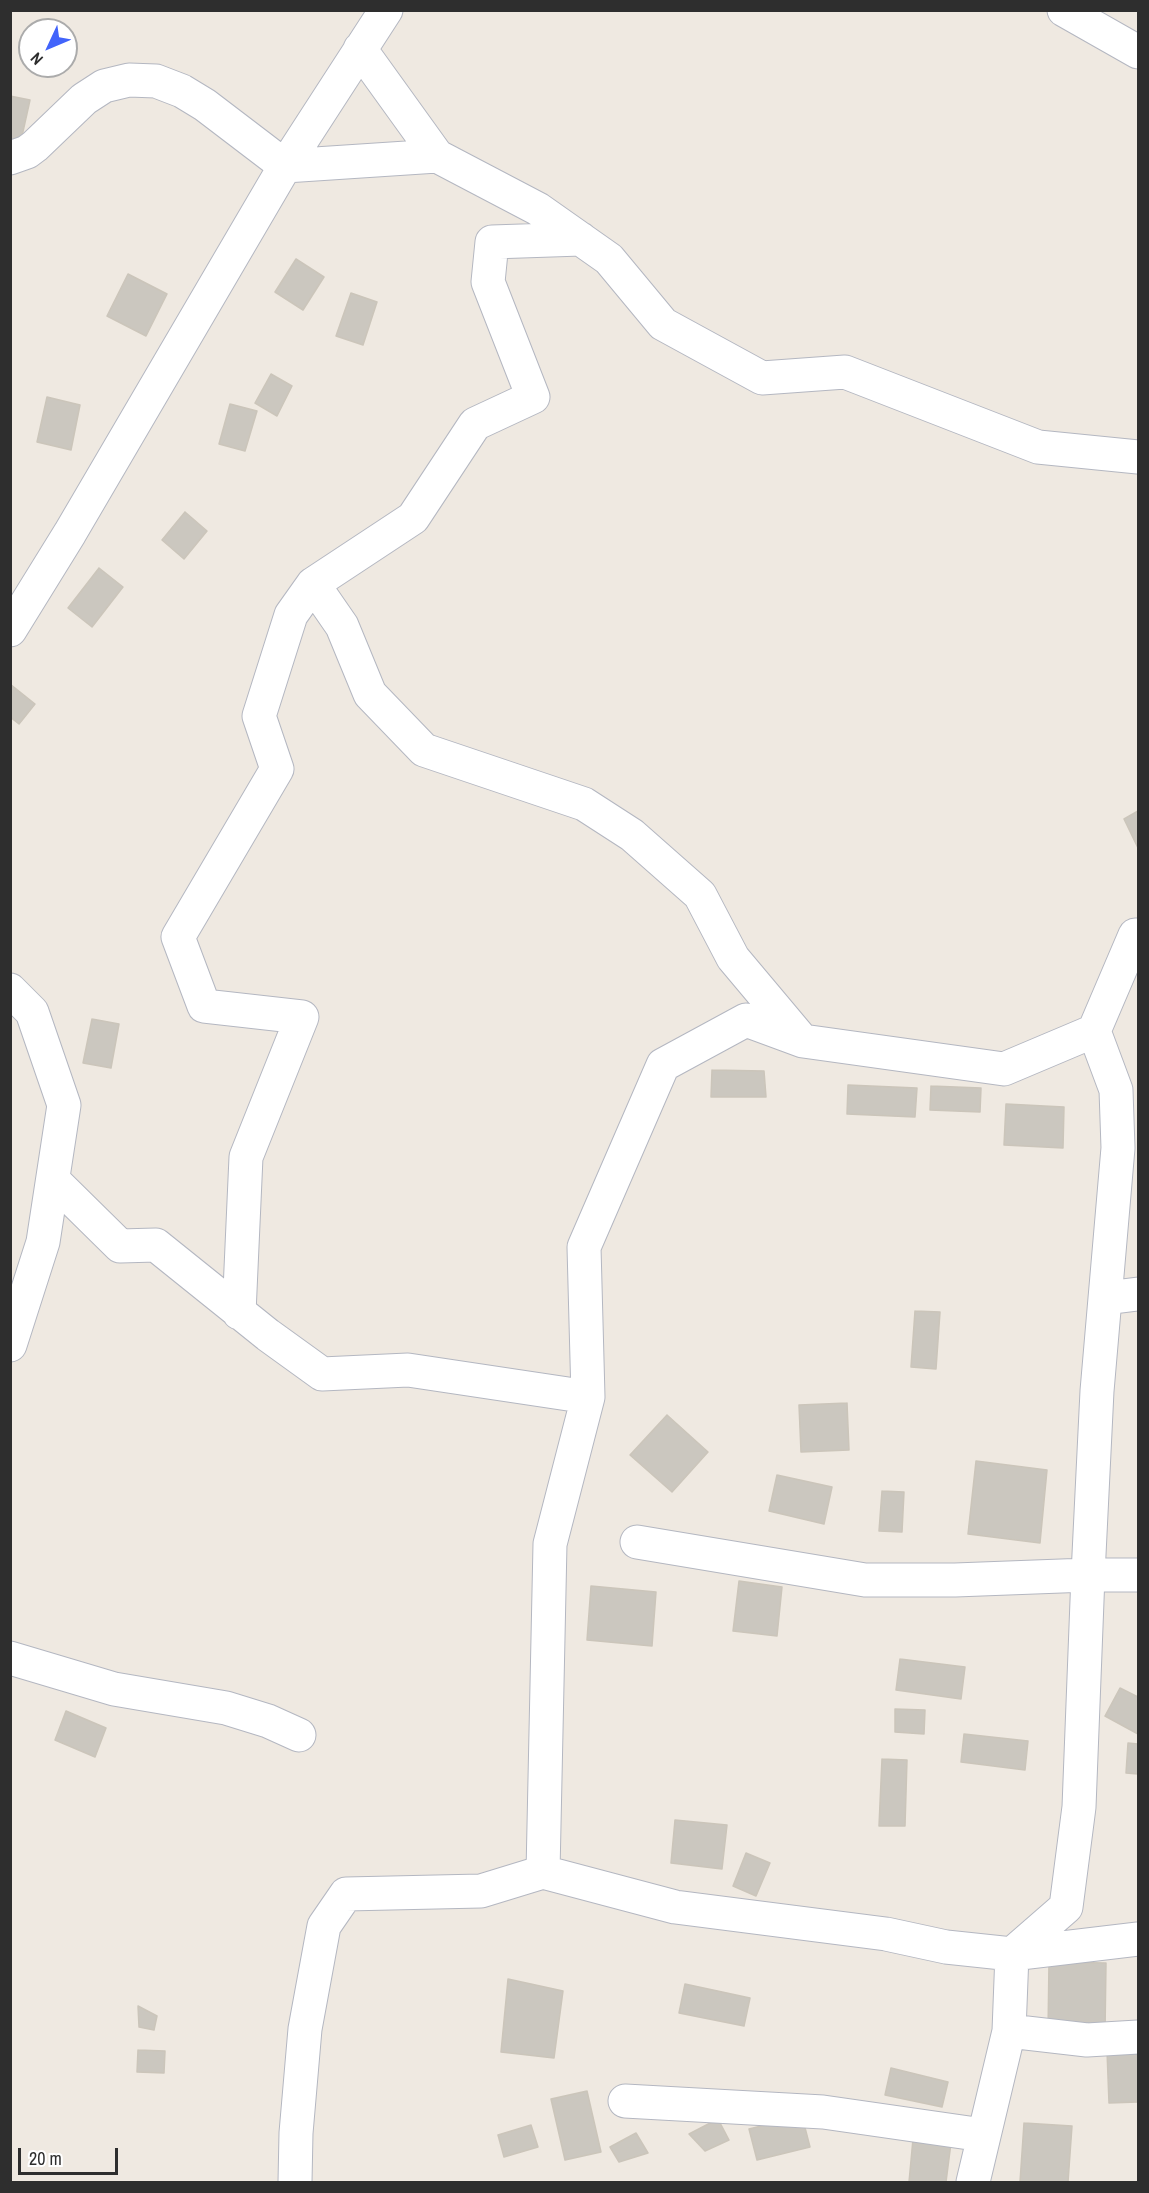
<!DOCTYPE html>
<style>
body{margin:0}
#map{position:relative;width:1149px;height:2193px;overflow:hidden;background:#efe9e1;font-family:"Archivo Narrow",sans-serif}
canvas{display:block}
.frame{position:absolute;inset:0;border:12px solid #2e2e2e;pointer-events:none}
.north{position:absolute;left:18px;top:18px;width:60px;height:60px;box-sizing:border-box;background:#fff;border:2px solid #ababab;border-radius:50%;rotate:226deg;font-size:16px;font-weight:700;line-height:24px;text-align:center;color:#2e2e2e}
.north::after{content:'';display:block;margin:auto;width:21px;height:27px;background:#4264fb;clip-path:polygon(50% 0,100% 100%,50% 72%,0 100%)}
.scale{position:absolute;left:18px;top:2148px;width:100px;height:27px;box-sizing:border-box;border:3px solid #2e2e2e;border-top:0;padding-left:8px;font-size:18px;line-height:21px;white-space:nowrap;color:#2e2e2e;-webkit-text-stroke:4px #fff;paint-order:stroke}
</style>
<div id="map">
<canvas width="1149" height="2193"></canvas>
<div class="frame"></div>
<div class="north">N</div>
<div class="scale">20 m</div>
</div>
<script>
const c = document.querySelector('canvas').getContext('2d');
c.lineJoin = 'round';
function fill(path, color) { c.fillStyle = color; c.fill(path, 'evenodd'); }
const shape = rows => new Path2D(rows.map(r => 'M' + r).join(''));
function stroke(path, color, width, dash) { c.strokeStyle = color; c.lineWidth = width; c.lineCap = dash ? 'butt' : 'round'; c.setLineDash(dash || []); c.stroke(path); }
const building = shape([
 [10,96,30,100,20,145,10,143,10,96],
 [296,259,324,277,303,310,275,292,296,259],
 [128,274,167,294,146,336,107,316,128,274],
 [351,293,377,302,363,345,336,336,351,293],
 [271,374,292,386,277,416,255,403,271,374],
 [47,397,80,405,71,450,37,442,47,397],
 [230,404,257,411,245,451,219,444,230,404],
 [185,512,207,531,184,559,162,540,185,512],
 [99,568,123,587,92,627,68,608,99,568],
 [10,684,35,704,19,724,10,717,10,684],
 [1138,811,1138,848,1124,819,1138,811],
 [92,1019,119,1024,111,1068,83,1063,92,1019],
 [712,1070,764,1071,766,1097,711,1097,712,1070],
 [848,1085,917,1088,915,1117,847,1114,848,1085],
 [931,1086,981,1088,980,1112,930,1110,931,1086],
 [1006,1104,1064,1107,1063,1148,1004,1145,1006,1104],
 [915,1311,940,1312,936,1369,911,1367,915,1311],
 [847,1403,849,1450,801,1452,799,1405,847,1403],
 [667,1415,708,1452,672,1492,630,1455,667,1415],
 [976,1461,1047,1470,1040,1543,968,1534,976,1461],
 [777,1475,832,1487,824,1524,769,1511,777,1475],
 [882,1491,904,1492,902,1532,879,1531,882,1491],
 [739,1581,782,1587,777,1636,733,1631,739,1581],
 [591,1586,656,1592,652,1646,587,1640,591,1586],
 [900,1659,965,1667,961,1699,896,1690,900,1659],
 [1120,1688,1138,1697,1138,1734,1105,1716,1120,1688],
 [895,1709,925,1710,924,1734,895,1732,895,1709],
 [66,1711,106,1728,95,1757,55,1740,66,1711],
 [964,1734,1028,1741,1025,1770,961,1762,964,1734],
 [1128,1743,1138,1744,1138,1774,1126,1773,1128,1743],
 [882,1759,907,1760,905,1826,879,1826,882,1759],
 [675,1820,727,1825,722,1869,671,1863,675,1820],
 [746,1853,770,1863,756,1896,733,1886,746,1853],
 [1049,1962,1106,1963,1105,2033,1048,2032,1049,1962],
 [508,1979,563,1991,554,2058,501,2052,508,1979],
 [685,1984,750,1998,744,2026,679,2013,685,1984],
 [138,2006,157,2016,154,2030,139,2027,138,2006],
 [138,2050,165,2051,164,2073,137,2072,138,2050],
 [1138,2050,1138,2102,1109,2103,1107,2051,1138,2050],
 [891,2068,948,2082,942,2107,885,2095,891,2068],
 [587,2091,601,2152,565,2160,551,2099,587,2091],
 [802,2116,810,2147,757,2160,749,2129,802,2116],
 [718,2119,729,2140,705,2151,689,2134,718,2119],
 [1024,2123,1072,2126,1068,2182,1020,2182,1024,2123],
 [531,2125,538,2147,504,2157,498,2135,531,2125],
 [636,2133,648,2153,619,2162,610,2147,636,2133],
 [913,2139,951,2143,946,2182,909,2182,913,2139]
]);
fill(building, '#cbc7bf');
stroke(building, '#cbc5ba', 1.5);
const minor = shape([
 [1064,10,1138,52],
 [360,49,437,156],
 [10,158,27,152,35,146,84,99,104,86,129,80,156,81,182,91,205,105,285,166,437,156,538,209,609,259,663,324,762,378,845,372,1038,447,1138,457],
 [313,584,342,626,370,694,424,750,584,804,632,835,700,895,733,958,801,1039],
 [10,630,70,533,285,166,386,10],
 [10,990,32,1012,64,1105,43,1242,10,1345],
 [53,1180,120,1246,156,1245,268,1335,322,1374,408,1370,588,1397],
 [1106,1298,1138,1294],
 [239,1313,246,1157,302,1017,204,1006,178,937,277,769,259,716,291,615,313,584,413,518,475,424,533,397,488,282,492,242,581,239],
 [637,1542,865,1580,955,1580,1088,1575,1138,1575],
 [10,1658,114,1689,226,1708,268,1721,299,1735],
 [543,1872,550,1544,588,1397,584,1247,663,1065,746,1020,803,1041,1004,1069,1094,1031,1135,935,1138,935],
 [1009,2031,1087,2040,1138,2037],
 [625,2101,823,2112,983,2135],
 [295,2182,296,2133,305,2029,324,1926,346,1894,481,1891,543,1872,675,1907,886,1934,946,1947,1012,1954,1138,1939],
 [973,2182,1009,2031,1012,1954,1066,1907,1079,1807,1088,1575,1097,1391,1118,1148,1116,1090,1094,1031]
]);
stroke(minor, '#b4b7c1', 35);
stroke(minor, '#fff', 33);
</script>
